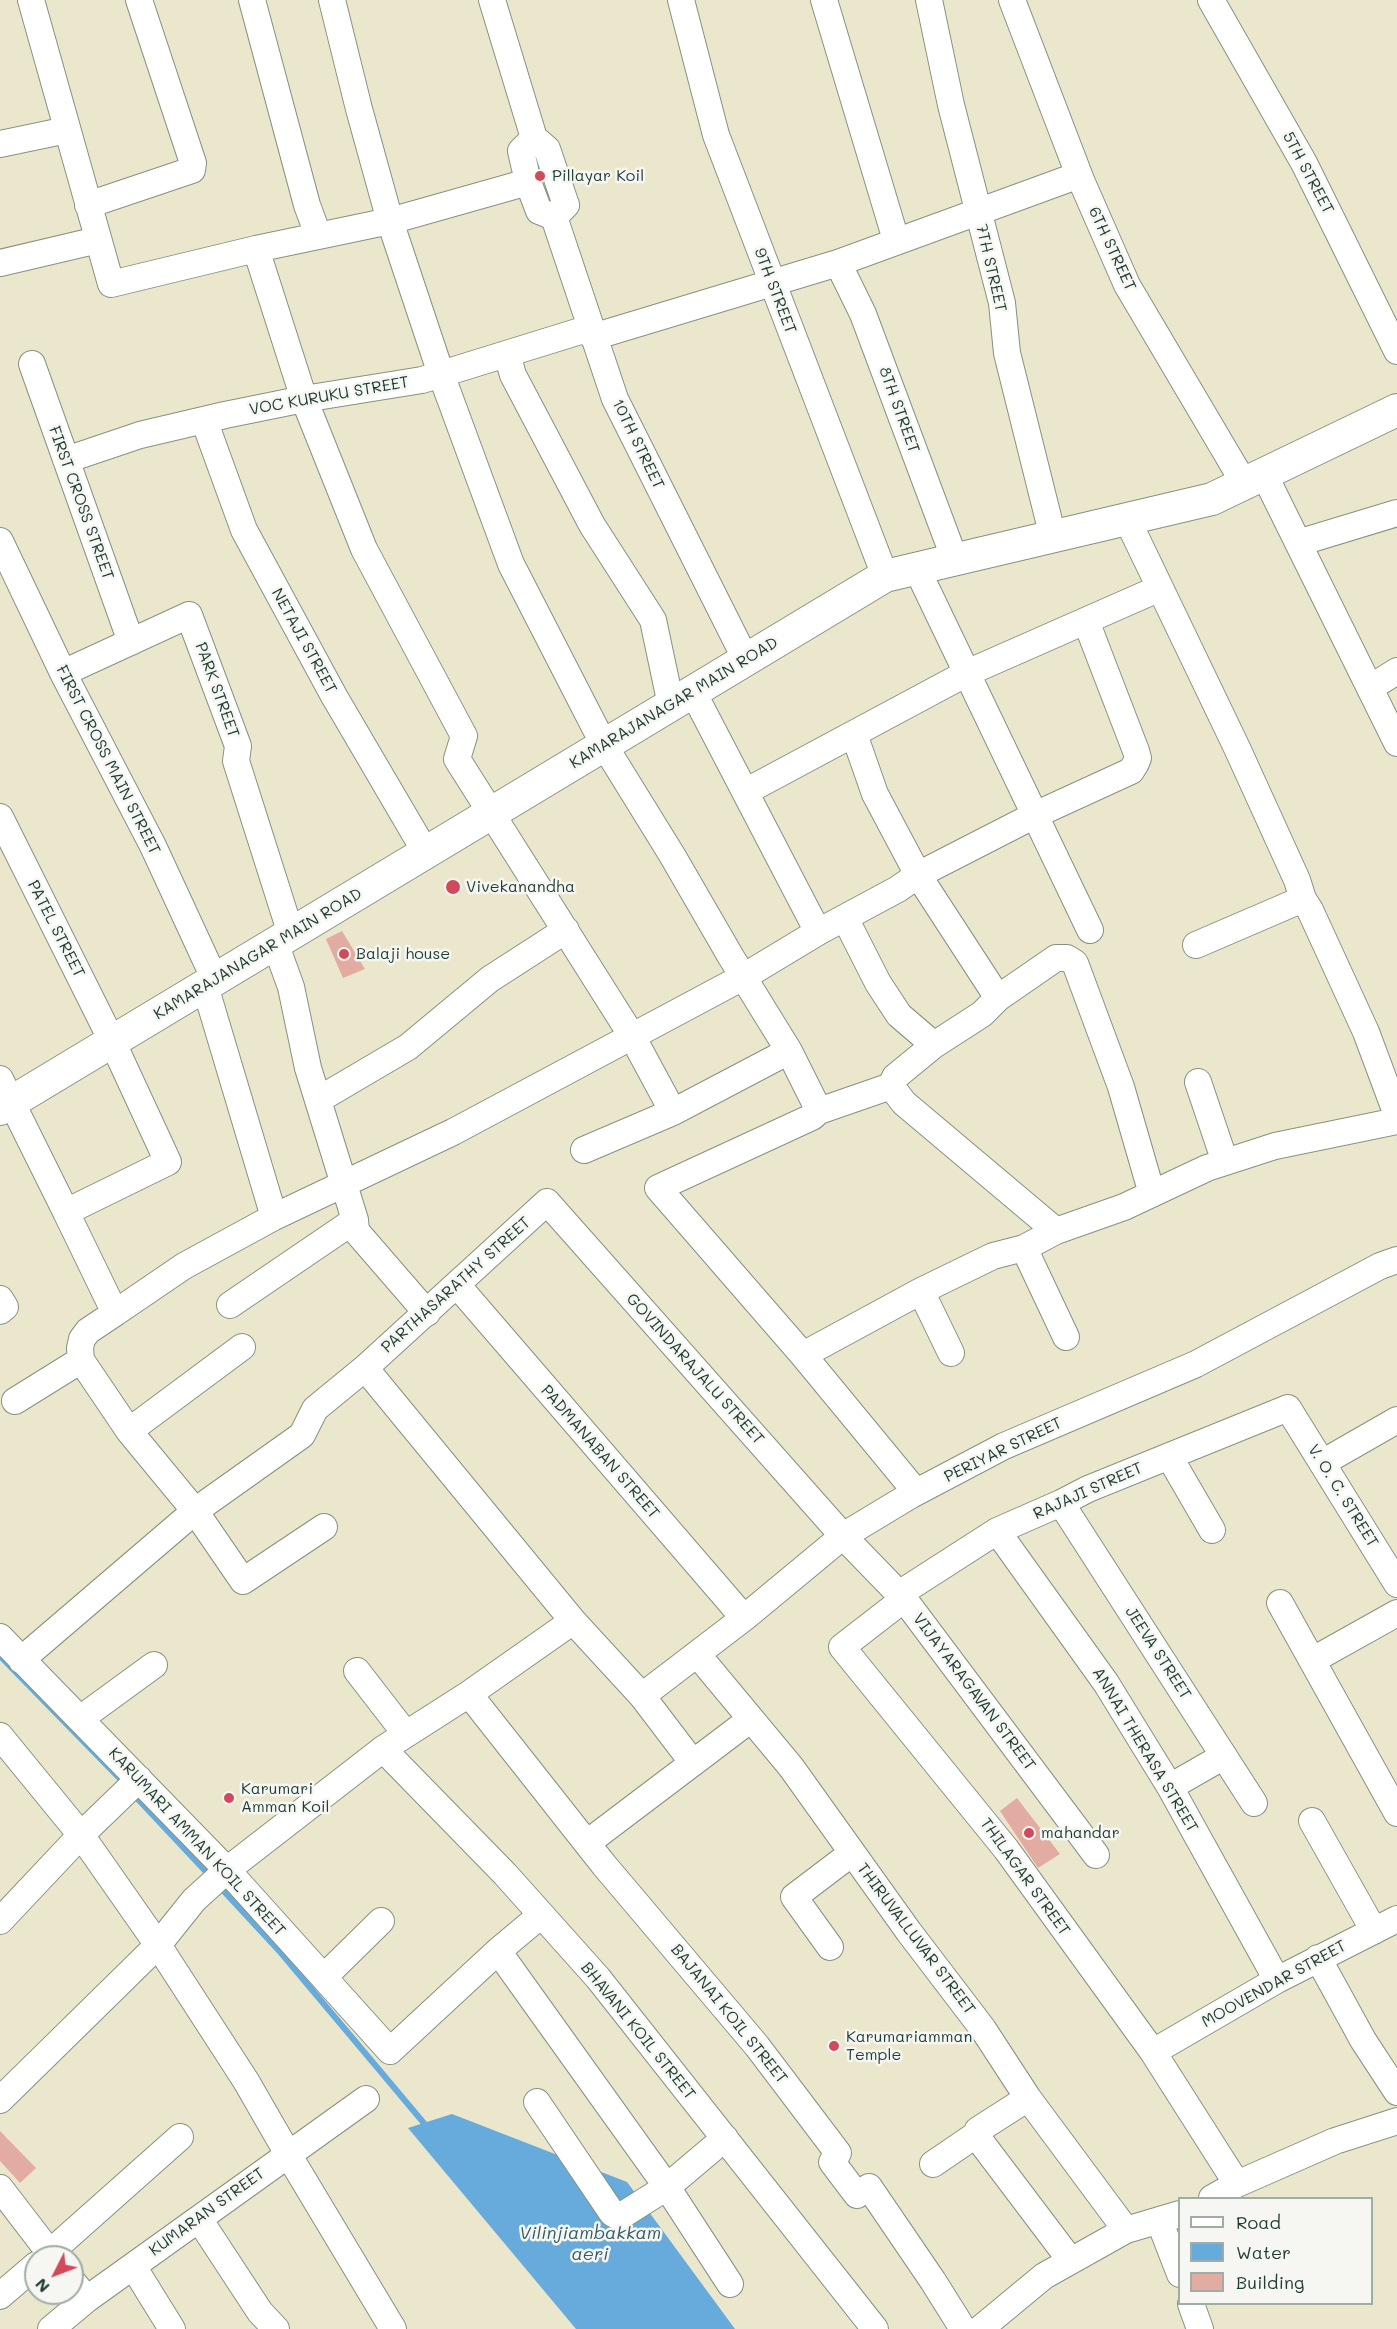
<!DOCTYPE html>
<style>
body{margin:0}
#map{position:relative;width:1397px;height:2329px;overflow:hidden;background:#ebe7cd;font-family:Mali,sans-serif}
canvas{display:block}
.legend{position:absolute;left:1178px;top:2197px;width:195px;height:108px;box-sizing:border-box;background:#f6f6f2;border:2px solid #a0aca6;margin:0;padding:8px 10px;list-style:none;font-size:18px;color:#1f3d34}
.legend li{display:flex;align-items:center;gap:12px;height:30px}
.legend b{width:30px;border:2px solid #a0aca6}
.north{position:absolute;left:24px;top:2245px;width:60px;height:60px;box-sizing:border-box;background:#f6f6f2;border:2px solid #a0aca6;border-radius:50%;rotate:228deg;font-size:16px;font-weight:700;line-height:24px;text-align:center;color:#1f3d34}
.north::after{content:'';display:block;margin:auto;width:21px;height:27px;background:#d1495b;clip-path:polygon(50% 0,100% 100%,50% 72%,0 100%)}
</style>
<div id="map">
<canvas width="1397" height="2329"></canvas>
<ul class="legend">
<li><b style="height:8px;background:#fff"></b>Road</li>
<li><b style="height:16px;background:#66abdb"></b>Water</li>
<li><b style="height:16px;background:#e3aca2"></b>Building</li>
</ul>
<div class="north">N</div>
</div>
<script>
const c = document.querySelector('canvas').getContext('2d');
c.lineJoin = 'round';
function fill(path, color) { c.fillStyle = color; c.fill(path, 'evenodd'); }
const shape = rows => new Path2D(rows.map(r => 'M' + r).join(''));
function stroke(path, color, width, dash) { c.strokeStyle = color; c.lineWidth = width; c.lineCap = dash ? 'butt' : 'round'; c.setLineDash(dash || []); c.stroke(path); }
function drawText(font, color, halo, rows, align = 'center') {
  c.font = font + ' Mali,sans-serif'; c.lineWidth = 5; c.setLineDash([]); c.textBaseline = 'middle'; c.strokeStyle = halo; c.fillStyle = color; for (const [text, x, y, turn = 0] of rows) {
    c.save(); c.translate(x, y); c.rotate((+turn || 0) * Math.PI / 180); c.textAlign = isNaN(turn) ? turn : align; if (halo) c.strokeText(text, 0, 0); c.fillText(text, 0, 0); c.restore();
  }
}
fill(shape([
 [452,2114,627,2182,735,2329,576,2329,408,2128]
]), '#66abdb');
stroke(shape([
 [0,1656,125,1784],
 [133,1794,210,1876],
 [219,1886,281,1953,428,2128]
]), '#66abdb', 6);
fill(shape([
 [342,931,365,969,343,978,326,939],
 [1017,1798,1060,1854,1038,1868,1000,1811],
 [0,2131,36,2168,20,2183,0,2161]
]), '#e3aca2');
const minor = shape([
 [31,0,111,284,256,249,390,221,528,182],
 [252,0,307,205,318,235],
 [332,0,359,109,390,221,441,374,511,564,604,745,672,855,731,957,789,1051,819,1111],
 [492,0,534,138,547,149,566,205,554,217,615,399,746,660],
 [681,0,716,135,885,576],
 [824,0,896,240],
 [929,0,951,105,1002,303,1007,353,1053,537],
 [1012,0,1081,180,1127,285,1244,483],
 [1211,0,1304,163,1397,351],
 [534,138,521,151,528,182,539,211,554,217],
 [0,144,67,130],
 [88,205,192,170,193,163,139,0],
 [256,249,304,399,364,549,464,736,457,759,632,1036,673,1112],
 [0,263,98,240],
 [838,263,863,314,955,560],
 [593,337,838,263,1079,175],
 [507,354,513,375,592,525,653,620,671,705],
 [32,364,131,642],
 [204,420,244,530,334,696,426,853],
 [66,460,140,435,225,415,304,399,422,380,590,328],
 [1264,474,1397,743],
 [1127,519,1237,748,1297,880,1303,899,1310,910,1366,1032,1397,1115],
 [0,541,63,673,153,846,215,980],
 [1298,543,1397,513],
 [917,569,1090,930],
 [63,673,189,615,238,746,236,761,291,934],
 [1370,688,1397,671],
 [693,692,818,932],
 [745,792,967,673,1160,588],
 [0,817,112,1041,168,1162,66,1212,0,1079],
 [845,918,878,983,899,1015,934,1045],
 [275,943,291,987,308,1068,355,1220,356,1231,427,1313],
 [1196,945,1303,899],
 [205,986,274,1217],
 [998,998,918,875,1035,815,1131,771,1136,763,1138,758,1136,751,1086,621],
 [1198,1082,1225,1162],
 [891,1086,819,1111,812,1117,658,1188,803,1355,916,1492],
 [318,1100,408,1047,490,979,566,930],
 [584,1150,673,1112,789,1051],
 [1056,1231,904,1103,891,1086,895,1077,934,1045,982,1014,998,998,1056,958,1067,958,1075,963,1121,1087,1152,1194],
 [457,1285,744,1618],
 [921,1291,951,1353],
 [0,1299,5,1307,0,1311],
 [230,1305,355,1220],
 [115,1313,184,1266,274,1217,453,1132,745,976,818,932,898,889,918,875,875,794,854,734],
 [1066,1337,1024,1248,1056,1231,1124,1207,1207,1168,1275,1146,1397,1121],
 [803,1355,921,1291,993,1256,1024,1248],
 [81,1360,129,1431,195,1511,243,1581,324,1527],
 [365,1368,573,1621,642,1696,693,1763],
 [15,1401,81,1360,80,1348,82,1339,88,1331,115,1313,66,1212],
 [129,1431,242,1347],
 [1169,1456,1212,1530],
 [1322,1463,1397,1420],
 [1061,1503,1254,1803],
 [997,1531,1106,1683,1170,1787,1277,1980],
 [899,1594,997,1531,1061,1503,1088,1489,1288,1408,1397,1584],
 [904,1599,842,1647,1006,1849,1153,2052,1237,2184],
 [1280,1603,1397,1813],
 [0,1637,227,1870,390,2051,498,1951,541,1915],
 [697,1654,791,1767,909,1932,983,2029,1028,2098,1126,2230],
 [21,1660,195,1511,302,1435,315,1409,365,1368,547,1202,843,1536,904,1599,1096,1855],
 [1313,1660,1397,1613],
 [357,1671,405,1733],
 [469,1694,604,1865,757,2046,838,2153,832,2162,857,2195,869,2187,933,2281,963,2329],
 [642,1696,744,1618,843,1536,911,1495,1004,1446,1196,1364,1380,1266,1397,1260],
 [80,1719,154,1665],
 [0,1736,81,1835,158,1945,246,2081,288,2154,393,2329],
 [383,1749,505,1874,598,1978,875,2329],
 [1170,1787,1224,1756],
 [1312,1821,1374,1931],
 [587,1843,751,1719],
 [0,1921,81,1835,139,1779],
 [830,1947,794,1897,852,1853],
 [498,1951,667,2187,730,2284],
 [1318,1958,1363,2040,1397,2092],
 [324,1977,381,1921],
 [1153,2052,1277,1980,1397,1919],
 [1028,2098,978,2130,978,2138,1071,2261],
 [0,2100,158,1945,194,1900,227,1870,383,1749,469,1694,573,1621],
 [537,2102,612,2213,617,2216,621,2216,667,2187,725,2138],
 [933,2164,977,2134],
 [0,2188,53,2257],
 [1212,2198,1237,2184,1335,2141,1397,2121],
 [199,2219,260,2312,276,2329],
 [1159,2220,1180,2274],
 [45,2257,180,2137],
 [133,2266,172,2329],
 [72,2281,87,2299],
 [0,2296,36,2265],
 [1191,2304,1200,2329],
 [51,2329,87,2299,366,2099],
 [980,2329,1044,2276,1126,2230,1180,2214]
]);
const major = shape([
 [0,1109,885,576,1212,499,1397,410]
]);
stroke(minor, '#859280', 28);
stroke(major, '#859280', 34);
stroke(minor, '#fff', 26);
stroke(major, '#fff', 32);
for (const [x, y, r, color] of [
 [540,176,6,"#d1495b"],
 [453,887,8,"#d1495b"],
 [344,954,6,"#d1495b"],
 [229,1798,6,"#d1495b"],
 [1029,1833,6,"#d1495b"],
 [834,2046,6,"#d1495b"]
]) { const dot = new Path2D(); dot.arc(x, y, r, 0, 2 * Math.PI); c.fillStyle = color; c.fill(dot); stroke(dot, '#f6f6f2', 2); }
drawText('16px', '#1f3d34', '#f6f6f2', [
 ["5TH STREET",1308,173,62],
 ["6TH STREET",1112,249,65],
 ["7TH STREET",991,268,77],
 ["9TH STREET",775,291,69],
 ["VOC KURUKU STREET",329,396,-10],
 ["8TH STREET",899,410,70],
 ["10TH STREET",638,444,64],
 ["FIRST CROSS STREET",81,503,70],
 ["NETAJI STREET",304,641,61],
 ["PARK STREET",217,690,70],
 ["KAMARAJANAGAR MAIN ROAD",674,703,-31],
 ["FIRST CROSS MAIN STREET",108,760,63],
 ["PATEL STREET",56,929,63],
 ["KAMARAJANAGAR MAIN ROAD",258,954,-31],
 ["PARTHASARATHY STREET",456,1285,-42],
 ["GOVINDARAJALU STREET",695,1369,48],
 ["PERIYAR STREET",1003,1450,-26],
 ["PADMANABAN STREET",600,1452,49],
 ["RAJAJI STREET",1088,1491,-24],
 ["V. O. C. STREET",1343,1496,58],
 ["JEEVA STREET",1158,1653,57],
 ["VIJAYARAGAVAN STREET",974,1692,53],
 ["ANNAI THERASA STREET",1145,1750,59],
 ["KARUMARI AMMAN KOIL STREET",197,1842,47],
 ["THILAGAR STREET",1025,1877,54],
 ["THIRUVALLUVAR STREET",916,1939,53],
 ["MOOVENDAR STREET",1274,1984,-29],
 ["BAJANAI KOIL STREET",729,2014,51],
 ["BHAVANI KOIL STREET",638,2031,51],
 ["KUMARAN STREET",207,2212,-36]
]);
drawText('16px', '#1f3d34', '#f6f6f2', [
 ["Pillayar Koil",552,176],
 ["Vivekanandha",466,887],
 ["Balaji house",356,954],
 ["Karumari",241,1789],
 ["Amman Koil",241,1807],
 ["mahandar",1041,1833],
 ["Karumariamman",846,2037],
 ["Temple",846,2055]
], 'left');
drawText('italic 18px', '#345e66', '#f6f6f2', [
 ["Vilinjiambakkam",590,2233],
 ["aeri",590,2254]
]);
</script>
